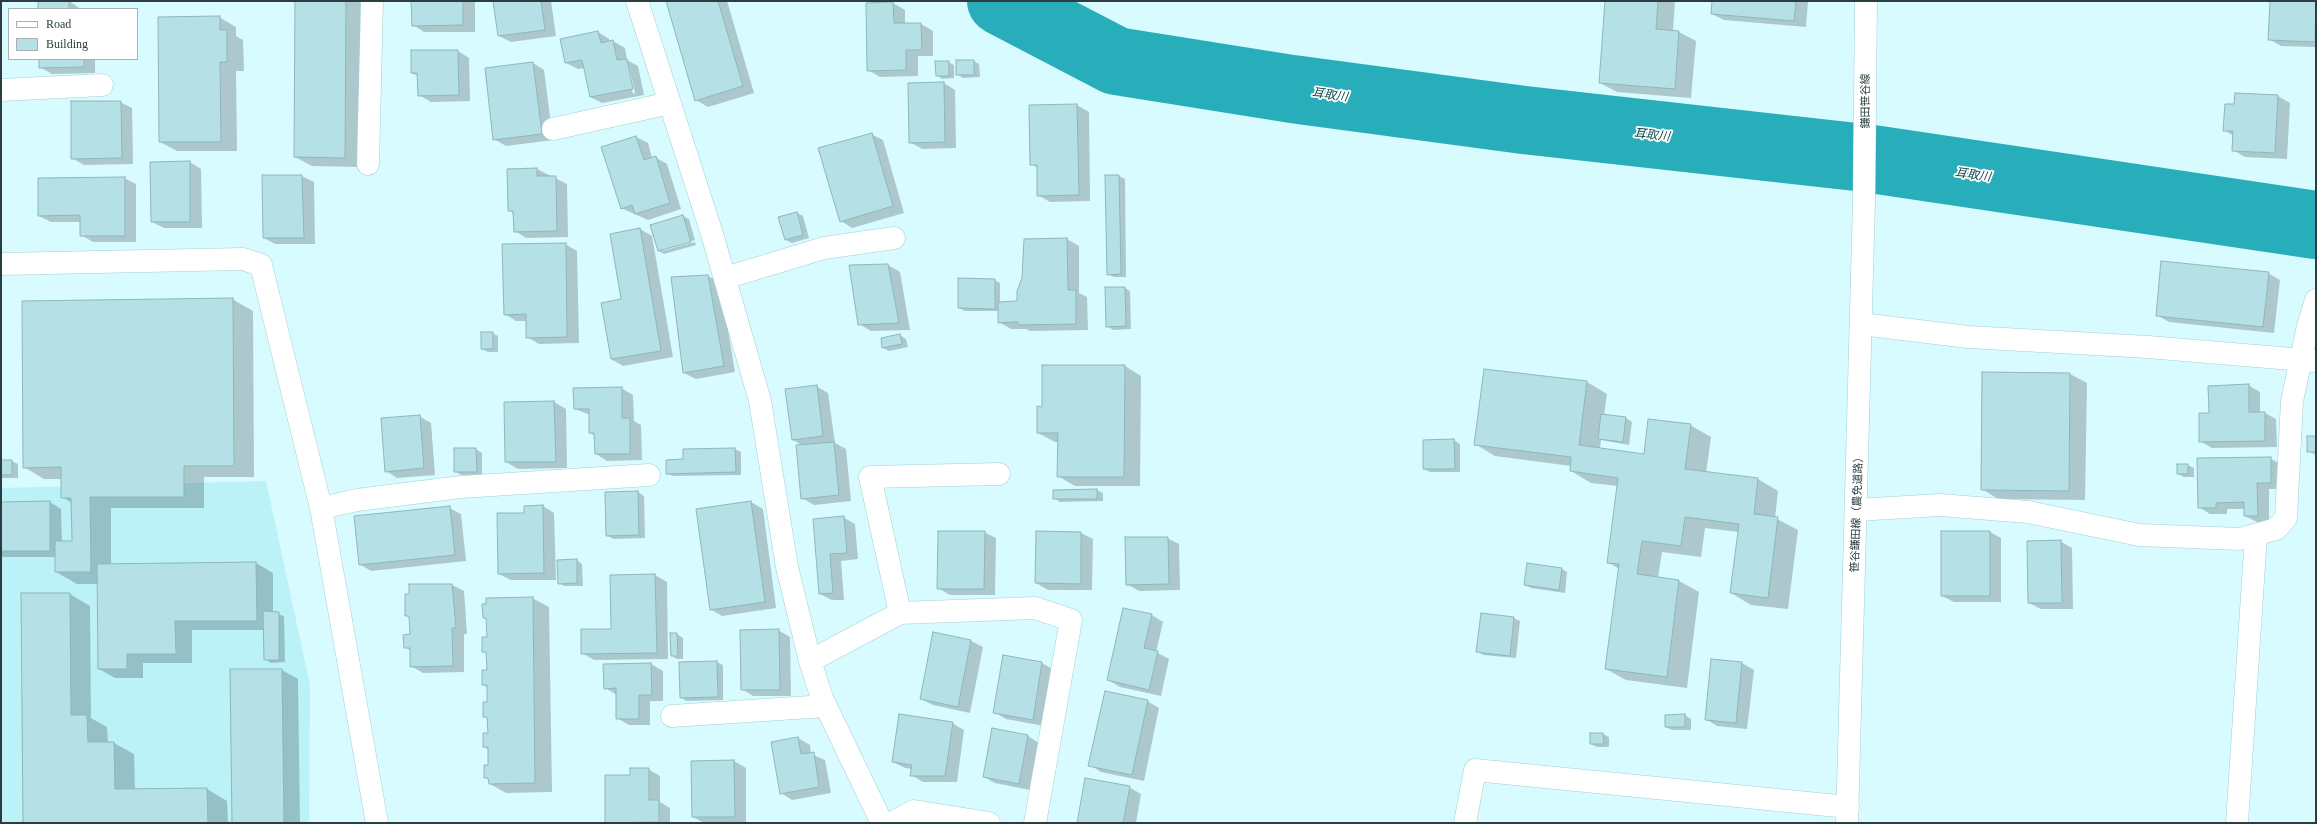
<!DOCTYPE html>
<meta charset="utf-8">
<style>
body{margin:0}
#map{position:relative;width:2317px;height:824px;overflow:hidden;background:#d7fbff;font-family:Georgia,serif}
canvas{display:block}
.frame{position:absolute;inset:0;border:2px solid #2b3d3e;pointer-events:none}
.legend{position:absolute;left:8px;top:8px;width:130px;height:52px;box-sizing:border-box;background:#fff;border:1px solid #aab1b2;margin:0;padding:5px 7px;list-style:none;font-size:12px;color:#2b3d3e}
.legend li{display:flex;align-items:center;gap:8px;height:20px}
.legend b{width:20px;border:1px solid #aab1b2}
</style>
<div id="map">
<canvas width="2317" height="824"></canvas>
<div class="frame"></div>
<ul class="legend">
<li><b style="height:5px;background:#fff"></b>Road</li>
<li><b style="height:11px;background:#b5e1e6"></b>Building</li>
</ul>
</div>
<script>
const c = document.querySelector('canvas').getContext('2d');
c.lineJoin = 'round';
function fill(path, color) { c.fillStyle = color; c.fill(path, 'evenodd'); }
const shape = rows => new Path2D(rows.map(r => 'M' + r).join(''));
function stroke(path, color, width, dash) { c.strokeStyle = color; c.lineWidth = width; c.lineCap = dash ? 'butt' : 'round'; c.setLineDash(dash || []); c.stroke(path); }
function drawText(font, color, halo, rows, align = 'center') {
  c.font = font + ' Georgia,"Noto Sans JP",serif'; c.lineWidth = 3.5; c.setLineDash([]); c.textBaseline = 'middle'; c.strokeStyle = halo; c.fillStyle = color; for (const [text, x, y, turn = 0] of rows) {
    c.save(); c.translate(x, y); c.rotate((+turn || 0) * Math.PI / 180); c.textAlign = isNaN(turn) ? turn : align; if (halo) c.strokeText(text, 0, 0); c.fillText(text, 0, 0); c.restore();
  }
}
fill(shape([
 [266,481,310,685,309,823,1,823,1,488]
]), '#bbf2f8');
fill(shape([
 [69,1,81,9,39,9],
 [296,1,357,1,362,4,361,167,312,166,295,157],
 [412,1,475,1,475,32,424,32,413,25],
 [494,1,551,1,556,36,511,42,499,36],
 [667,1,727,1,754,93,708,107,696,100],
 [1606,1,1675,1,1673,31,1679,32,1696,41,1691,98,1617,92,1600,83],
 [1713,1,1808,1,1806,27,1724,20,1712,14],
 [2271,1,2316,1,2316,47,2281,46,2269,39],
 [893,3,905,10,905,24,921,24,933,31,933,56,918,56,918,76,880,77,868,70],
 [219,17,236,27,236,36,243,40,244,71,236,71,237,151,177,151,160,142],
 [598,32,609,39,610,42,613,41,625,48,627,60,638,66,644,95,602,103,590,97,585,68,578,69,566,63],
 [627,66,629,66,635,93,633,94],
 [458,51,469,58,470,101,431,102,419,95,419,77,412,73],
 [40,59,95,59,95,73,52,74,40,67],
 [974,61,979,64,980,77,963,78,957,74],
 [948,62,954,65,954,78,942,79,937,75],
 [533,63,544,70,553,140,506,146,494,139],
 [944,83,955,90,956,148,922,149,910,142],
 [2278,96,2290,103,2287,159,2245,157,2233,150,2234,136,2224,130,2235,105],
 [120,102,132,108,133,164,84,165,72,158],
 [1077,105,1089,112,1090,201,1050,202,1038,195,1038,168,1031,164,1030,106],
 [871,134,883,140,904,213,852,228,841,221],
 [636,137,648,143,652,158,655,157,667,164,681,209,648,220,621,208],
 [190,162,201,169,202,228,164,228,152,222],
 [537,169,567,184,568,237,526,238,515,231,514,214,509,210],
 [263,176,302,176,314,182,315,244,275,244,264,238],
 [1119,176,1125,179,1126,277,1114,277,1108,274],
 [124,178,136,184,136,242,93,242,81,235,81,222,51,222,39,216],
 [797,213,803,216,809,238,792,243,786,240],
 [683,216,689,219,695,240,662,249,662,251,695,242,696,245,664,254,659,251],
 [640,229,652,236,673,357,623,366,611,359,622,300,611,235],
 [1067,239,1079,246,1079,293,1087,297,1088,330,1030,331,1026,329,1011,329,999,322,999,311,965,311,959,308,994,280,1000,283,1000,303,1018,302],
 [565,244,577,251,579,343,539,344,527,337,527,321,516,321,505,314],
 [888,265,900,272,910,330,871,331,859,324],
 [2268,273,2280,280,2274,333,2169,322,2157,315],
 [708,276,720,282,735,372,696,379,684,373],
 [1125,288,1130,291,1131,329,1113,330,1107,326],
 [232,299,253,311,254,477,204,477,204,508,111,508,111,565,256,563,273,573,273,613,284,616,285,662,271,663,265,659,265,630,192,630,192,663,143,663,143,678,115,678,99,669,98,584,77,584,56,572,56,557,1,557,1,503,50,502,61,509,62,542,73,542,72,503,62,497,62,479,44,479,24,467],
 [492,333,498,336,498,352,488,352,482,349],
 [900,335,906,339,908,347,889,351,883,348],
 [1125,366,1141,376,1140,486,1075,486,1058,476,1059,442,1055,442,1038,433,1043,408],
 [1485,370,1587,382,1607,394,1604,416,1626,418,1632,422,1629,445,1601,440,1600,449,1645,455,1690,425,1711,437,1706,473,1758,479,1778,491,1775,518,1798,530,1788,609,1751,605,1731,593,1739,532,1705,528,1701,557,1662,552,1658,578,1679,581,1699,592,1687,688,1626,680,1606,669,1619,569,1608,562,1618,486,1591,483,1571,471,1571,466,1495,456,1475,444],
 [1983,373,2070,374,2087,383,2085,500,1998,499,1982,489],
 [2248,385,2260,392,2260,413,2265,413,2276,419,2277,447,2212,448,2200,441,2210,414],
 [816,386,828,393,835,443,846,449,851,501,814,505,802,498,803,446,793,440],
 [621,388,633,395,634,421,641,425,642,460,607,461,596,454,595,436,590,433,590,415,575,409],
 [554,402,566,409,567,468,518,469,506,462,505,403],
 [419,416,431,423,435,475,397,478,386,471],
 [2316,437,2316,454,2314,454,2308,451],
 [1454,440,1460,444,1460,472,1430,472,1424,469,1424,441],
 [455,449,476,449,482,453,482,475,461,475,455,471],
 [735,449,741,452,741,475,673,476,667,473,684,460],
 [2270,458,2282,465,2282,489,2269,489,2269,522,2257,522,2245,516,2245,509,2227,509,2227,514,2210,514,2199,507],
 [1,461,12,461,18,464,18,478,1,478],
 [2188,465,2194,468,2194,477,2184,477,2178,474],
 [1097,490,1103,493,1103,501,1060,502,1054,498,1054,491],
 [638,492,644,496,645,538,613,539,607,535],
 [751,502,763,509,776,608,722,616,710,609],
 [543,506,554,513,556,580,511,580,499,574,525,514],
 [449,508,461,514,466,561,371,571,359,564],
 [843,517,855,524,858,559,841,561,844,600,832,600,820,594,814,520],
 [984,532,996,538,995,595,950,595,938,588],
 [1990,532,2001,538,2001,602,1954,602,1942,596],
 [1081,533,1093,539,1092,590,1048,590,1036,583],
 [1167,538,1179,544,1180,590,1139,591,1127,584],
 [2060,541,2072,548,2073,609,2041,609,2029,603],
 [577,560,582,564,583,586,564,586,559,583],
 [1562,569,1567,572,1565,593,1531,588,1525,585],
 [655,575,667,582,668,659,594,660,582,653,612,630,611,576],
 [452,585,464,591,467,634,464,634,464,672,423,673,411,666,411,651,405,647,411,635,410,618,406,615],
 [70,594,90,606,91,718,107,727,108,743,114,743,134,754,135,790,207,789,227,801,228,823,24,823],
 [532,598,549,607,552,792,506,793,490,784,489,780,485,777,489,766,489,750,484,747,489,734,488,719,484,716,488,703,488,688,483,685,488,671,487,653,483,651,488,638,487,620,484,618],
 [1482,614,1514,618,1520,621,1516,658,1483,655,1477,651],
 [1152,615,1163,622,1156,652,1169,659,1161,696,1120,687,1108,680],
 [778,630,790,637,791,696,753,696,742,689],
 [934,633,971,641,983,647,970,713,933,705,921,699],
 [677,634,683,638,683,659,677,659,672,656],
 [1003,656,1042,663,1054,670,1044,726,1006,719,994,712],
 [1712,660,1742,663,1754,670,1747,729,1717,726,1706,719],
 [717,662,723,665,723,700,686,701,681,697,680,663],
 [651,664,663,671,663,701,650,701,650,725,629,725,617,718,617,695,605,688],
 [282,670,298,679,300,823,233,823],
 [1147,701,1159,708,1144,781,1101,772,1090,765],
 [1685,715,1691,719,1691,730,1672,730,1666,727],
 [952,723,964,730,957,782,923,782,911,775,912,769,905,768,893,762],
 [1591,734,1603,734,1609,737,1609,747,1597,747,1591,744],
 [1028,736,1039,743,1030,790,995,783,984,777],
 [798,738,810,745,811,754,825,760,831,793,792,800,781,793],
 [734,761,746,768,746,823,704,823,693,817],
 [648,769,660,776,660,802,670,808,670,823,606,822,631,776],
 [1129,787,1141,794,1136,823,1078,823]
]), '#0003');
stroke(shape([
 [1001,1,1116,61,1292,89,1524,120,1865,158,2316,225]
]), '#27aeba', 68);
const building = shape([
 [38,1,69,1,69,9,38,9,38,1],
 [295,1,346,1,345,158,294,157,295,1],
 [411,1,463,1,463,25,412,26,411,1],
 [493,1,541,1,545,30,498,36,493,1],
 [666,1,718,1,743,86,695,101,666,1],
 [1605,1,1658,1,1656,29,1679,31,1675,89,1599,83,1605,1],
 [1712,1,1796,1,1794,21,1711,14,1712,1],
 [2270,1,2316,1,2315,42,2268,40,2270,1],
 [893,2,894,23,921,23,922,50,906,50,906,70,867,71,866,3,893,2],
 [220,16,220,30,227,30,227,62,220,62,221,142,159,142,158,17,220,16],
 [598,31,601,43,613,40,617,60,627,59,633,89,590,97,582,60,565,63,560,39,598,31],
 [411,50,458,50,459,95,418,96,417,73,411,73,411,50],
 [39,59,84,59,84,67,39,68,39,59],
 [956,60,974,60,974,75,956,75,956,60],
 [935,61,949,61,949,76,936,76,935,61],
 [533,62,542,134,493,140,485,68,533,62],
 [944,82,945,142,909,143,908,83,944,82],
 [2235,93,2278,95,2275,153,2232,151,2233,131,2223,131,2225,104,2234,104,2235,93],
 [71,101,121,101,122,158,71,159,71,101],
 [1077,104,1079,195,1037,196,1037,165,1030,165,1029,105,1077,104],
 [872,133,893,206,840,222,818,148,872,133],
 [636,136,644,160,656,156,670,203,635,214,632,205,621,209,601,147,636,136],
 [190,161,190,222,151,222,150,162,190,161],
 [537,168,537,176,556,176,557,231,514,232,513,211,508,211,507,169,537,168],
 [262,175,302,175,304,238,263,238,262,175],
 [1105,175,1119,175,1121,274,1107,275,1105,175],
 [125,177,125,236,80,236,80,215,38,216,38,178,125,177],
 [797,212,803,235,785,240,778,217,797,212],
 [683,215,691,242,658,251,650,225,683,215],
 [640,228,661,351,611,359,601,303,621,299,610,234,640,228],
 [1067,238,1068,290,1076,290,1076,324,1018,325,1018,322,998,323,998,302,1017,301,1017,291,1022,278,1024,239,1067,238],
 [566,243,567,337,526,338,526,314,504,315,502,244,566,243],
 [2161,261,2269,272,2263,327,2156,316,2161,261],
 [888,264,899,323,858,325,849,265,888,264],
 [708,275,724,366,683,373,671,277,708,275],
 [958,278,995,279,995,309,958,308,958,278],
 [1105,287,1125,287,1126,326,1106,327,1105,287],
 [233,298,234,466,184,466,184,497,90,497,91,572,55,572,55,541,72,541,71,498,61,498,61,467,23,468,22,301,233,298],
 [481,332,493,332,493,349,481,349,481,332],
 [900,334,902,344,882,348,881,338,900,334],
 [1042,365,1125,365,1124,477,1057,477,1058,433,1037,433,1037,406,1042,407,1042,365],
 [1484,369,1587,381,1579,445,1644,454,1648,419,1691,424,1685,469,1758,478,1754,514,1778,517,1768,598,1730,593,1739,524,1685,517,1681,546,1642,541,1637,574,1679,580,1667,677,1605,669,1618,572,1619,564,1607,563,1618,478,1570,471,1571,457,1474,445,1484,369],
 [1982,372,2070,373,2069,491,1981,490,1982,372],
 [2249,384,2249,412,2265,412,2265,441,2199,442,2199,413,2209,413,2208,386,2249,384],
 [817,385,823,436,792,440,785,389,817,385],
 [622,387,622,418,630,418,630,454,595,454,594,433,589,433,589,409,574,409,573,388,622,387],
 [554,401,556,462,505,462,504,402,554,401],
 [1601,414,1626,417,1623,442,1598,439,1601,414],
 [420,415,424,468,385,472,381,418,420,415],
 [2307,436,2316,436,2316,452,2307,452,2307,436],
 [1454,439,1455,469,1423,469,1423,440,1454,439],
 [834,442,839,495,801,499,796,445,834,442],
 [454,448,476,448,477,472,454,472,454,448],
 [735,448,736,472,666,474,666,460,683,459,683,449,735,448],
 [2271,457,2271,483,2257,483,2258,516,2244,516,2244,502,2216,503,2216,508,2198,508,2197,458,2271,457],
 [1,460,12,460,12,475,1,475,1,460],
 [2177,464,2188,464,2188,474,2177,474,2177,464],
 [1097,489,1097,499,1053,499,1053,490,1097,489],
 [638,491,639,535,606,536,605,492,638,491],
 [50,501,50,551,1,551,1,502,50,501],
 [751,501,765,602,710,610,696,509,751,501],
 [543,505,544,573,498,574,497,513,524,513,524,506,543,505],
 [450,506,455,555,359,565,354,516,450,506],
 [844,516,847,553,830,554,833,593,819,594,813,519,844,516],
 [938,531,985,531,984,589,937,589,938,531],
 [1036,531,1081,532,1081,584,1035,583,1036,531],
 [1941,531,1990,531,1990,596,1941,596,1941,531],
 [1125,537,1168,537,1169,584,1126,585,1125,537],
 [2061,540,2062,603,2028,603,2027,541,2061,540],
 [577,559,577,583,558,584,557,560,577,559],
 [256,562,257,621,175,621,176,654,127,654,127,669,98,669,97,564,256,562],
 [1527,563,1562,568,1559,590,1524,585,1527,563],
 [655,574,657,653,581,654,581,629,611,629,610,575,655,574],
 [409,584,452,584,456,628,452,628,453,666,410,667,410,648,404,648,403,635,410,634,409,616,405,616,405,594,409,594,409,584],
 [21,593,70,593,71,715,87,715,88,742,114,742,115,789,207,788,208,823,23,823,21,593],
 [533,597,535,783,489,784,488,778,484,778,484,765,488,765,488,747,483,747,483,733,488,733,487,717,483,717,483,702,487,702,487,685,482,685,482,670,487,670,486,652,482,652,482,637,487,637,486,618,483,618,482,604,486,604,486,598,533,597],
 [1123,608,1152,614,1144,648,1158,651,1149,690,1107,680,1123,608],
 [263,611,279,612,279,660,264,660,263,611],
 [1481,613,1514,617,1510,656,1476,652,1481,613],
 [779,629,780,690,741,690,740,630,779,629],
 [933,632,971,640,958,707,920,699,933,632],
 [670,633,677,633,678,656,671,656,670,633],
 [1003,655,1042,662,1033,720,993,713,1003,655],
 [1711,659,1742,662,1736,723,1705,720,1711,659],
 [717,661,718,697,680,698,679,662,717,661],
 [651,663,652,695,639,695,639,719,616,719,616,688,604,689,603,664,651,663],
 [230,669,282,669,284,823,232,823,230,669],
 [1105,691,1148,700,1132,775,1088,766,1105,691],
 [899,714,953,722,945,776,910,776,912,765,892,762,899,714],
 [1685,714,1685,727,1665,727,1665,715,1685,714],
 [992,728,1028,735,1019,784,983,777,992,728],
 [1590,733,1603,733,1604,744,1590,744,1590,733],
 [798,737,801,754,814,752,819,787,780,794,771,742,798,737],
 [734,760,735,817,692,817,691,761,734,760],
 [630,768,649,768,649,800,659,800,659,822,605,823,605,775,630,775,630,768],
 [1085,778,1130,786,1123,823,1077,823,1085,778]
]);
fill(building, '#b5e1e6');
stroke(building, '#8cb7bc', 1);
const street = shape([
 [637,1,712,234,760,401,787,567,810,661,822,698,882,823],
 [1,90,102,85],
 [553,129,670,103],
 [368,164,372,1],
 [1,264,243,259,261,265,321,508,377,823],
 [725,278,824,248,894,238],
 [1861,324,1968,337,2148,347,2316,361],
 [321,508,357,500,461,487,649,475],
 [1856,510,1940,505,2028,512,2139,535,2240,539,2276,529,2286,518,2292,401,2308,326,2316,300],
 [900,613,870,477,999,474],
 [810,661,900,613,1035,608,1071,620,1035,823],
 [672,716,826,706],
 [892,823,914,811,989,823],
 [1465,823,1475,770,1848,807],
 [2237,823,2256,535]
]);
const secondary = shape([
 [1847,823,1864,201,1866,1]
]);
stroke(street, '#a3cfd4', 23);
stroke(secondary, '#a3cfd4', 23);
stroke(street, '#fff', 22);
stroke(secondary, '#fff', 22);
drawText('11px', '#2b3d3e', '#fff', [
 ["鎌田笹谷線",1865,101,-90],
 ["笹谷鎌田線（農免道路）",1856,512,-88]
]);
drawText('italic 12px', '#12494e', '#fff', [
 ["耳取川",1330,94,8],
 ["耳取川",1652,134,6],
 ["耳取川",1973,174,8]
]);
</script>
